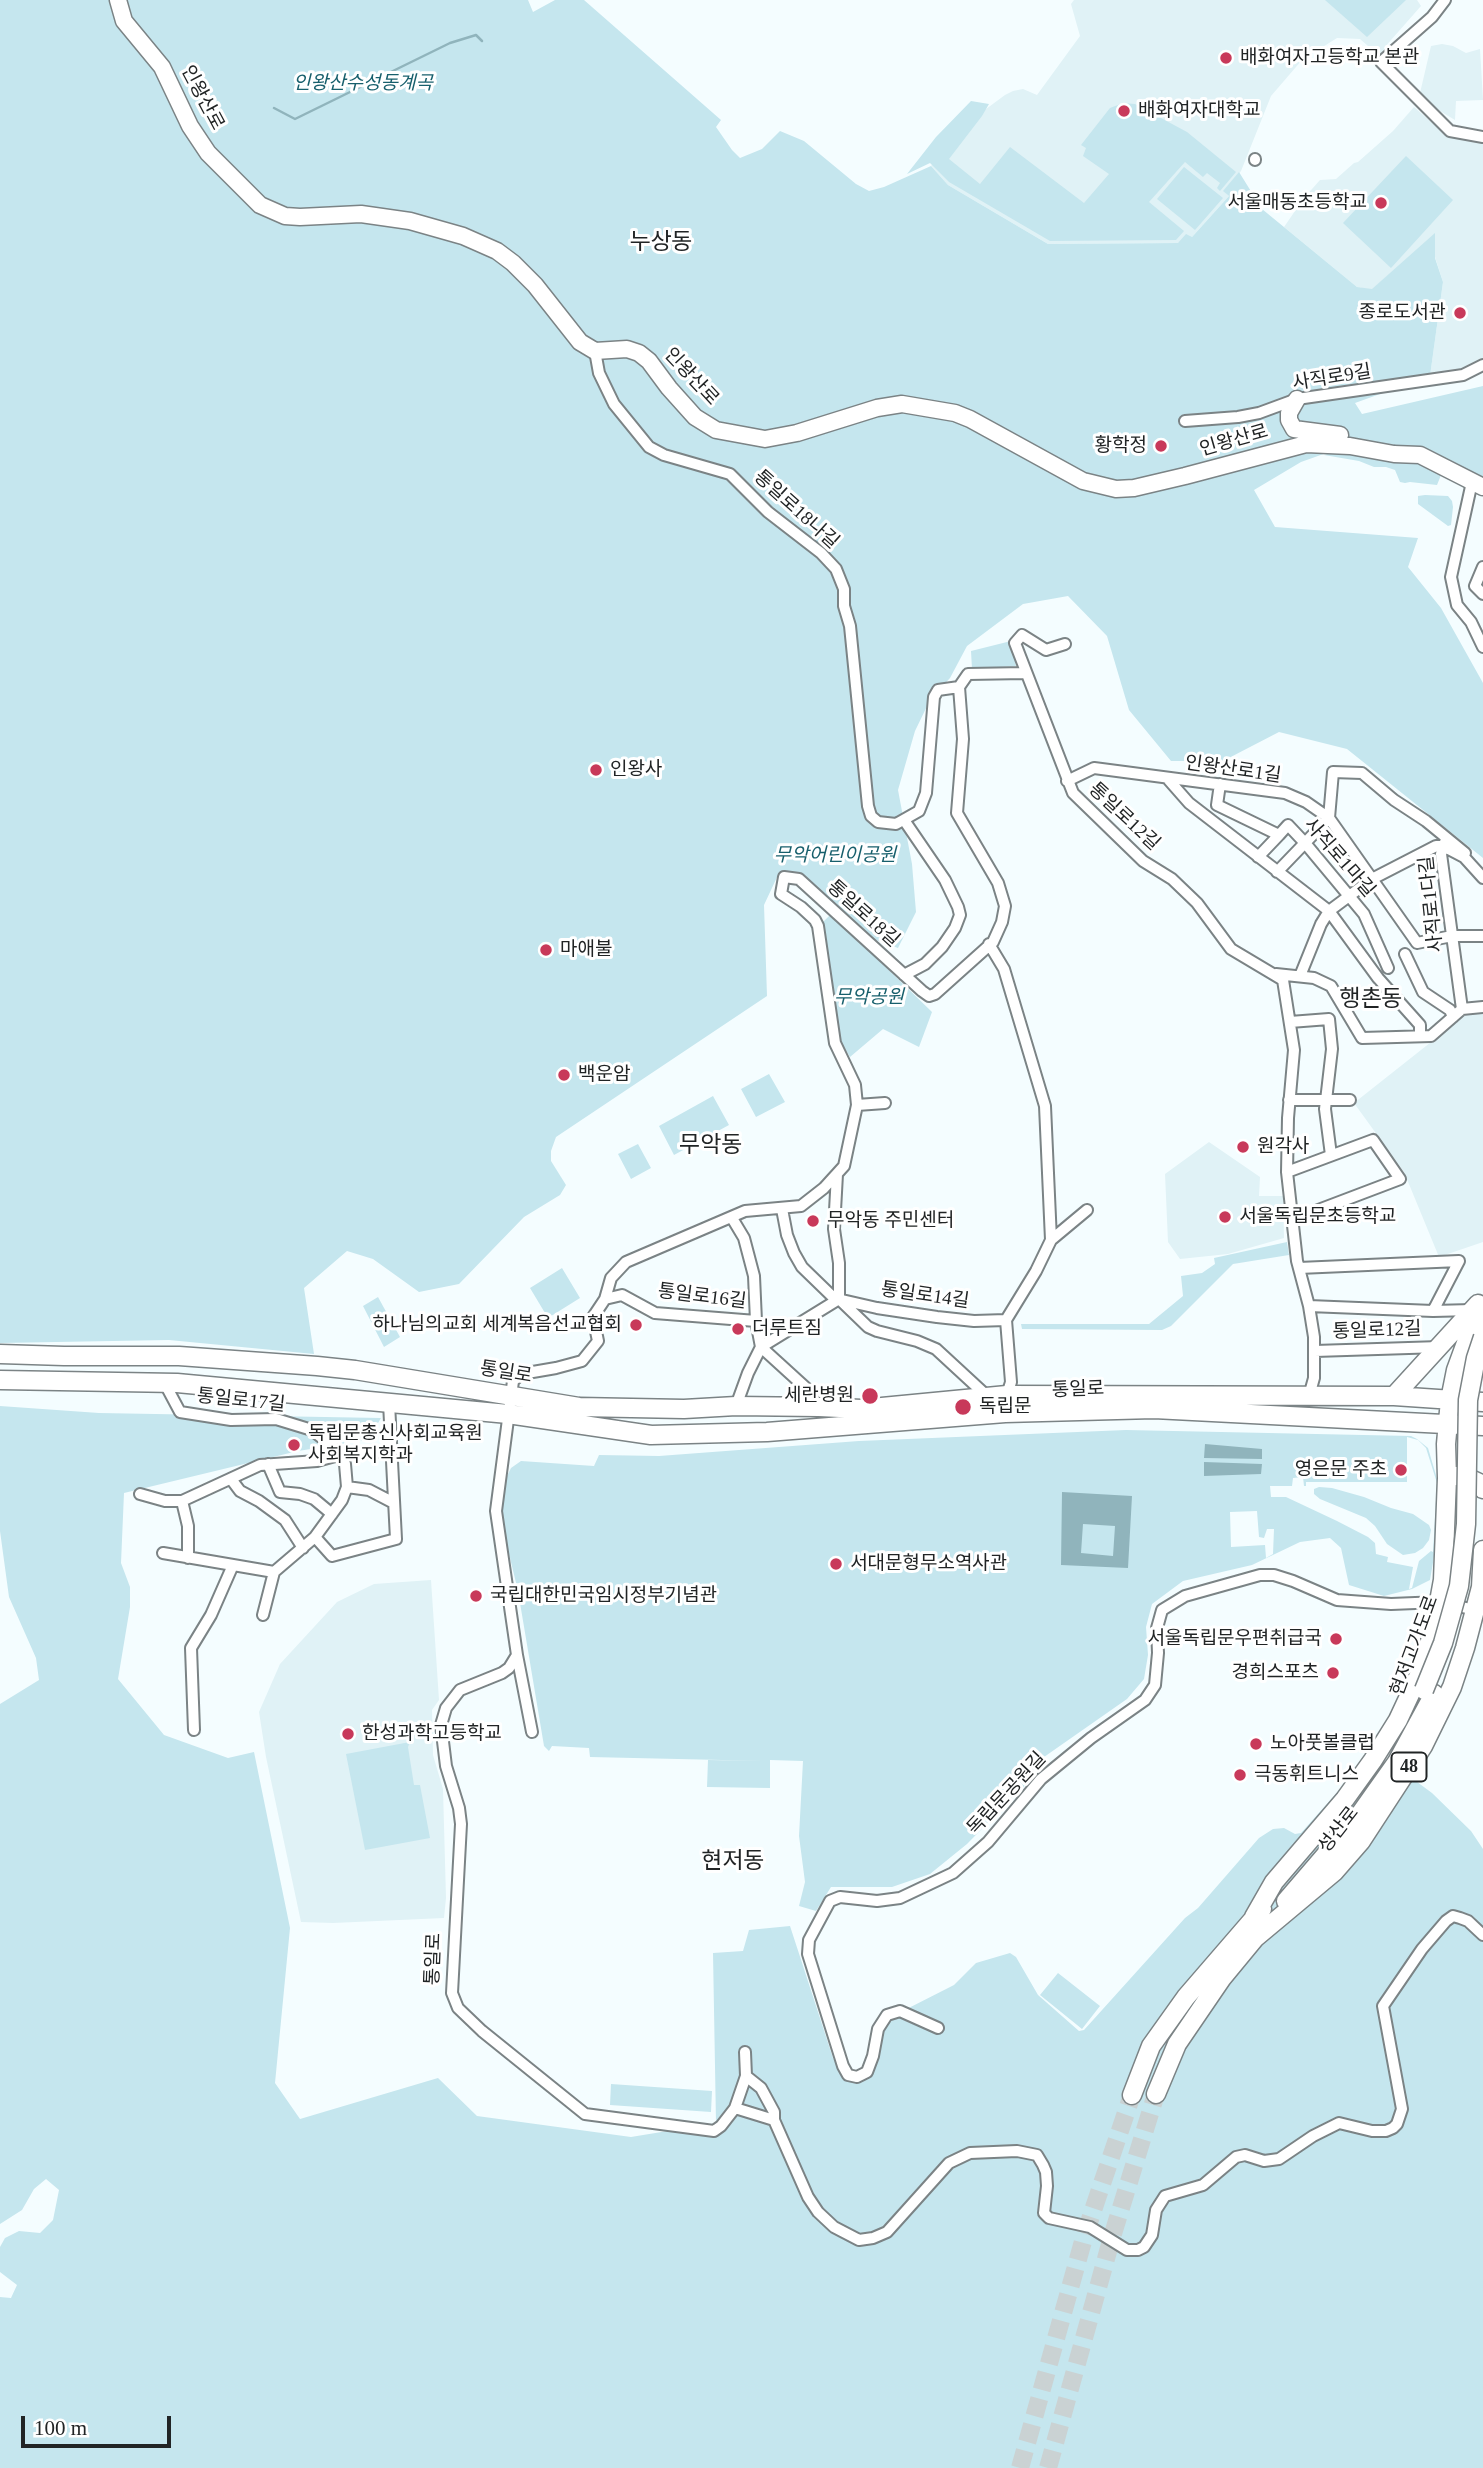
<!DOCTYPE html>
<meta charset="utf-8">
<style>
body{margin:0}
#map{position:relative;width:1483px;height:2468px;overflow:hidden;background:#f4fdff;font-family:"Times New Roman",serif}
canvas{display:block}
.scale{position:absolute;left:21px;top:2416px;width:150px;height:32px;box-sizing:border-box;border:4px solid #212425;border-top:0;padding-left:9px;font-size:21px;line-height:24px;white-space:nowrap;color:#212425;-webkit-text-stroke:5px #fff;paint-order:stroke}
</style>
<div id="map">
<canvas width="1483" height="2468"></canvas>
<div class="scale">100 m</div>
</div>
<script>
const c = document.querySelector('canvas').getContext('2d');
c.lineJoin = 'round';
function fill(path, color) { c.fillStyle = color; c.fill(path, 'evenodd'); }
const shape = rows => new Path2D(rows.map(r => 'M' + r).join(''));
function stroke(path, color, width, dash) { c.strokeStyle = color; c.lineWidth = width; c.lineCap = dash ? 'butt' : 'round'; c.setLineDash(dash || []); c.stroke(path); }
function drawText(font, color, halo, rows, align = 'center') {
  c.font = font + ' "Times New Roman","Noto Sans KR",serif'; c.lineWidth = 6; c.setLineDash([]); c.textBaseline = 'middle'; c.strokeStyle = halo; c.fillStyle = color; for (const [text, x, y, turn = 0] of rows) {
    c.save(); c.translate(x, y); c.rotate((+turn || 0) * Math.PI / 180); c.textAlign = isNaN(turn) ? turn : align; if (halo) c.strokeText(text, 0, 0); c.fillText(text, 0, 0); c.restore();
  }
}
fill(shape([
 [1074,0,1417,0,1421,6,1384,48,1390,54,1384,60,1360,39,1337,38,1302,60,1271,96,1241,171,1224,191,1229,196,1191,238,1178,243,1048,244,948,185,931,166,963,126,1005,95,1013,91,1023,89,1037,95,1080,36,1071,4],
 [1442,44,1453,46,1466,53,1480,49,1483,100,1456,101,1455,120,1435,108,1420,93,1431,46],
 [1414,107,1430,121,1451,135,1483,139,1483,364,1458,381,1430,376,1443,282,1435,257,1393,271,1372,290,1357,287,1284,227,1304,198,1320,180,1336,179,1354,163,1358,162,1393,131],
 [1469,1012,1483,1013,1483,1242,1439,1257,1404,1172,1354,1103],
 [1209,1142,1260,1177,1259,1196,1283,1196,1284,1238,1228,1254,1180,1259,1168,1242,1165,1174],
 [431,1580,439,1700,432,1710,433,1755,443,1789,446,1898,444,1918,333,1923,301,1922,266,1757,259,1712,280,1664,337,1602,374,1584]
]), '#e0f2f6');
fill(shape([
 [0,0,528,0,533,12,555,0,584,0,721,120,716,127,732,150,740,158,762,149,780,131,804,141,856,184,869,191,884,187,931,166,948,185,1048,244,1178,243,1186,234,1192,237,1229,196,1223,191,1239,172,1262,209,1357,287,1372,289,1435,233,1435,258,1443,282,1430,376,1355,403,1362,414,1483,386,1483,483,1420,450,1363,440,1301,462,1254,490,1275,527,1418,538,1408,567,1441,608,1483,683,1483,858,1347,749,1279,732,1223,761,1171,761,1129,710,1107,636,1068,596,1023,604,967,646,950,678,930,700,915,731,898,790,912,864,916,912,898,948,862,935,788,874,778,875,764,905,767,996,556,1137,551,1151,551,1161,566,1185,560,1195,524,1217,459,1284,419,1292,373,1259,347,1251,304,1288,314,1354,169,1340,0,1343],
 [1325,0,1406,0,1367,37],
 [971,101,989,104,982,116,949,159,980,184,1010,147,1084,203,1109,174,1083,156,1086,148,1081,145,1110,108,1123,103,1135,104,1187,132,1236,172,1220,191,1217,188,1220,183,1207,173,1203,177,1185,162,1149,202,1184,231,1176,240,1050,241,949,182,930,163,907,174,936,137],
 [1406,156,1453,200,1391,268,1343,223],
 [1184,167,1223,198,1195,230,1157,199],
 [1347,448,1416,462,1441,475,1437,485,1410,482,1405,483,1400,482,1395,470,1386,467,1374,467,1359,461,1324,455],
 [1425,495,1448,496,1452,501,1453,507,1451,525,1448,526,1418,504,1418,496],
 [1011,641,1016,666,972,669,971,651],
 [831,914,932,1012,919,1047,883,1029,850,1057,841,1042,822,923],
 [769,1074,785,1102,756,1117,741,1089],
 [713,1096,729,1125,674,1155,659,1126],
 [638,1144,651,1168,631,1179,618,1154],
 [1287,1242,1289,1255,1233,1264,1171,1326,1162,1330,1022,1329,1021,1324,1149,1324,1183,1296,1181,1276,1202,1273,1215,1264,1214,1258],
 [562,1268,580,1298,548,1318,530,1288],
 [378,1297,400,1337,384,1347,363,1306],
 [0,1406,99,1413,381,1418,368,1440,298,1451,124,1493,121,1563,130,1587,130,1607,118,1679,164,1735,228,1758,254,1752,290,1928,275,2083,300,2119,438,2078,477,2116,631,2137,716,2123,713,1953,743,1951,749,1930,790,1926,833,2058,845,2079,854,2082,870,2074,880,2031,889,2018,954,1985,976,1963,1010,1953,1016,1957,1038,1995,1079,2031,1084,2030,1185,1918,1198,1908,1259,1838,1273,1829,1284,1828,1295,1834,1301,1833,1357,1770,1375,1765,1391,1767,1409,1776,1432,1793,1471,1831,1483,1849,1483,2468,0,2468,0,2297,11,2298,17,2285,0,2272,0,2247,5,2238,19,2231,40,2233,53,2220,59,2190,46,2179,34,2189,22,2210,0,2224,0,1704,39,1680,36,1658,9,1597,0,1531],
 [1126,1430,1411,1436,1417,1439,1428,1448,1438,1482,1436,1545,1430,1580,1412,1589,1384,1596,1349,1585,1341,1548,1330,1538,1300,1542,1252,1565,1183,1581,1152,1604,1146,1627,1148,1655,1144,1679,1127,1699,1034,1764,1033,1777,967,1844,930,1874,892,1887,831,1887,816,1911,799,1906,805,1882,799,1836,803,1761,770,1760,770,1788,707,1787,708,1760,766,1761,590,1757,589,1748,552,1746,549,1751,544,1746,518,1591,501,1521,503,1484,511,1468,521,1461,594,1466,599,1455,659,1456,859,1441],
 [1407,1437,1418,1440,1426,1448,1437,1483,1433,1552,1431,1551,1419,1561,1412,1588,1409,1589,1413,1567,1387,1562,1388,1557,1376,1554,1375,1543,1368,1537,1337,1521,1286,1497,1271,1497,1270,1486,1292,1486,1293,1478,1303,1477,1304,1486,1306,1486,1306,1482,1407,1482],
 [1257,1511,1259,1537,1264,1538,1267,1529,1274,1529,1273,1554,1266,1558,1265,1545,1231,1547,1230,1512],
 [1319,1487,1332,1488,1364,1497,1391,1508,1413,1514,1429,1525,1431,1530,1429,1540,1423,1548,1415,1553,1403,1555,1387,1544,1375,1526,1366,1518,1320,1499,1314,1494,1314,1489],
 [410,1742,408,1747,414,1785,420,1785,430,1838,365,1850,346,1754],
 [1058,1973,1100,2006,1082,2029,1040,1995],
 [611,2084,712,2091,711,2112,610,2105]
]), '#c5e6ee');
fill(shape([
 [1205,1444,1262,1449,1262,1459,1204,1458],
 [1204,1462,1262,1464,1261,1474,1204,1476],
 [1062,1492,1132,1496,1128,1568,1061,1565],
 [1083,1524,1115,1526,1113,1556,1081,1553]
]), '#90b4bc');
stroke(shape([
 [274,108,295,119,450,43,476,35,482,41]
]), '#90b4bc', 2.5);
stroke(shape([
 [1020,2468,1085,2234,1132,2095],
 [1048,2468,1112,2237,1156,2094]
]), '#cad2d3', 18, [18, 9]);
const street = shape([
 [1445,0,1432,17,1381,62,1450,131,1483,137],
 [1255,160,1255,159],
 [595,351,599,373,614,404,649,447,664,455,730,474,768,512,821,553,836,569,844,589,844,606,850,626,868,806,871,816,878,822,896,824,919,811,926,793,934,697,938,690,959,687],
 [1185,421,1238,417,1259,413,1297,399,1463,375,1483,365],
 [1472,482,1451,577,1457,605,1471,622,1483,647],
 [1483,567,1475,586,1483,594],
 [1065,644,1046,650,1022,635,1015,643,1073,793,1143,861,1172,879,1197,903,1231,949,1283,980,1294,1050,1288,1118,1287,1172,1297,1261,1309,1306,1314,1337,1314,1378,1309,1396],
 [1025,673,968,674,959,687,963,739,957,813,998,883,1005,906,1002,922,993,942,935,994,929,996,922,991,799,879,784,877,781,894,801,907,815,920,818,926,835,1043,855,1085,857,1105,844,1166,824,1188,801,1206,745,1211,626,1262,611,1278,605,1299,593,1317,598,1341,582,1361,556,1368,521,1374,513,1381,496,1511,517,1655,509,1668,502,1673,460,1690,446,1708,441,1725,446,1766,459,1808,461,1824,452,1993,458,2008,482,2031,585,2114,714,2131,721,2126,735,2108,774,2120,808,2197,818,2212,834,2227,859,2240,873,2238,887,2232,949,2163,970,2153,1017,2151,1037,2155,1043,2165,1046,2172,1047,2186,1044,2213,1049,2218,1090,2227,1127,2250,1138,2250,1144,2247,1152,2235,1156,2210,1165,2196,1203,2185,1236,2157,1245,2155,1264,2161,1279,2159,1313,2136,1339,2123,1372,2131,1386,2131,1393,2128,1397,2124,1402,2109,1383,2006,1422,1949,1446,1921,1453,1916,1460,1918,1468,1921,1483,1935],
 [1167,778,1189,803,1329,911,1378,978,1420,1025,1420,1036],
 [1067,781,1094,768,1285,793,1306,802,1329,818,1417,943,1452,936,1483,936],
 [1220,784,1217,805,1279,835,1288,825,1305,843,1364,914,1388,968],
 [1329,818,1333,772,1362,773,1394,800,1426,821,1465,853],
 [1445,842,1441,854,1462,1009],
 [1258,857,1279,835],
 [1277,872,1329,818],
 [989,944,1004,969,1045,1106,1051,1240],
 [1405,954,1423,992,1450,1010,1453,1017],
 [1276,974,1314,978,1331,986,1362,1038,1431,1036,1462,1009,1483,1007],
 [904,975,925,964,942,947,955,928,960,915,958,907,945,880,904,820],
 [1300,976,1321,924,1329,911,1372,879,1436,846,1443,846,1464,857,1483,878],
 [1290,1022,1329,1019,1332,1049,1325,1109,1331,1155],
 [1289,1100,1350,1100],
 [857,1105,885,1103],
 [1287,1172,1373,1140,1400,1179,1292,1220],
 [837,1174,834,1229,839,1263,839,1299,868,1327,877,1331,917,1341,936,1349,988,1397],
 [782,1209,787,1235,794,1253,802,1267,836,1300],
 [732,1218,744,1238,754,1276,756,1321,761,1347,748,1373,736,1406],
 [1299,1268,1459,1261,1433,1311],
 [605,1299,622,1295,655,1313,756,1321],
 [842,1300,877,1308,937,1317,974,1321,1006,1320],
 [1309,1306,1433,1311,1472,1310],
 [1315,1351,1440,1347],
 [164,1382,180,1412,231,1420,276,1419,312,1430,335,1448,345,1464,347,1487,342,1500,315,1537,274,1572,263,1615],
 [1007,1395,1011,1382,1006,1320,1036,1271,1051,1240,1087,1210],
 [819,1407,806,1388,761,1347,839,1299],
 [268,1464,280,1492,300,1494,314,1499,332,1514],
 [231,1479,240,1491,259,1501,285,1520,303,1548],
 [347,1487,369,1490,394,1503],
 [140,1494,165,1501,182,1501,260,1465,317,1461,339,1455,390,1451],
 [182,1501,188,1526,188,1558],
 [315,1537,332,1556,396,1539,389,1403],
 [163,1553,274,1572],
 [517,1655,532,1732],
 [194,1730,191,1648,211,1615,233,1565],
 [938,2028,900,2011,887,2015,878,2029,873,2056,867,2072,857,2077,848,2075,843,2066,808,1954,809,1940,830,1901,840,1897,877,1901,900,1898,953,1873,988,1842,1041,1779,1091,1738,1145,1700,1155,1685,1158,1653,1157,1628,1162,1610,1185,1596,1260,1575,1274,1575,1293,1581,1337,1600,1391,1604,1440,1602,1475,1610],
 [745,2052,746,2076],
 [735,2108,746,2076,761,2088,774,2112,774,2120]
]);
const secondary = shape([
 [118,0,124,21,162,67,190,126,208,153,260,205,285,216,300,217,361,214,410,221,463,236,497,251,513,263,535,285,580,342,595,351,627,349,639,353,649,361,669,388,695,417,716,430,765,439,797,433,877,408,902,404,955,413,970,419,1083,481,1116,489,1134,488,1185,476,1306,444,1350,446,1394,454,1420,455,1483,487],
 [1297,399,1289,413,1289,420,1294,429,1340,435]
]);
const primary = shape([
 [0,1354,64,1356,179,1356,317,1366,355,1370,579,1407,684,1409,736,1406,819,1407,861,1409,1007,1395,1394,1396,1483,1402],
 [0,1380,177,1383,508,1414,651,1435,767,1432,1005,1413,1154,1409,1483,1426],
 [1394,1396,1478,1304],
 [1453,1476,1464,1476,1479,1483,1483,1489],
 [1286,1901,1358,1817,1397,1762,1434,1694],
 [1254,1917,1274,1882,1345,1799,1373,1760,1398,1720,1419,1675,1434,1629,1443,1580,1447,1478,1446,1444,1450,1400,1456,1370,1467,1340,1483,1310],
 [1156,2094,1177,2044,1222,1978,1255,1938,1334,1872,1361,1841,1423,1746,1452,1687,1465,1648,1481,1587,1483,1550],
 [1132,2095,1151,2046,1186,1997,1262,1909]
]);
stroke(street, '#7b8385', 14);
stroke(secondary, '#7b8385', 19);
stroke(primary, '#7b8385', 21);
stroke(street, '#fff', 10);
stroke(secondary, '#fff', 16);
stroke(primary, '#fff', 18);
const primaryBridge = shape([
 [1424,1690,1443,1643,1459,1586,1466,1524,1468,1400,1476,1358,1483,1337]
]);
stroke(primaryBridge, '#7b8385', 21, []);
stroke(primaryBridge, '#fff', 18);
for (const [x, y, r, color] of [
 [1226,58,7,"#c8395a"],
 [1124,111,7,"#c8395a"],
 [1381,203,7,"#c8395a"],
 [1460,313,7,"#c8395a"],
 [1161,446,7,"#c8395a"],
 [596,770,7,"#c8395a"],
 [546,950,7,"#c8395a"],
 [564,1075,7,"#c8395a"],
 [1243,1147,7,"#c8395a"],
 [1225,1217,7,"#c8395a"],
 [813,1221,7,"#c8395a"],
 [636,1325,7,"#c8395a"],
 [738,1329,7,"#c8395a"],
 [870,1396,9,"#c8395a"],
 [963,1407,9,"#c8395a"],
 [294,1445,7,"#c8395a"],
 [1401,1470,7,"#c8395a"],
 [836,1564,7,"#c8395a"],
 [476,1596,7,"#c8395a"],
 [1336,1639,7,"#c8395a"],
 [1333,1673,7,"#c8395a"],
 [348,1734,7,"#c8395a"],
 [1256,1744,7,"#c8395a"],
 [1240,1775,7,"#c8395a"]
]) { const dot = new Path2D(); dot.arc(x, y, r, 0, 2 * Math.PI); c.fillStyle = color; c.fill(dot); stroke(dot, '#fff', 2.5); }
for (const [x, y, w] of [
 [1409,1767,35]
]) { const box = new Path2D(); box.roundRect(x - w / 2, y - 14.5, w, 29, 5); c.fillStyle = '#fff'; c.fill(box); stroke(box, '#212425', 2); }
drawText('bold 18px', '#212425', null, [
 ["48",1409,1767]
]);
drawText('19px', '#212425', '#fff', [
 ["배화여자고등학교 본관",1240,58],
 ["배화여자대학교",1138,111],
 ["서울매동초등학교",1367,203,"right"],
 ["종로도서관",1446,313,"right"],
 ["황학정",1147,446,"right"],
 ["인왕사",610,770],
 ["마애불",560,950],
 ["백운암",578,1075],
 ["원각사",1257,1147],
 ["서울독립문초등학교",1239,1217],
 ["무악동 주민센터",827,1221],
 ["하나님의교회 세계복음선교협회",622,1325,"right"],
 ["더루트짐",752,1329],
 ["세란병원",854,1396,"right"],
 ["독립문",979,1407],
 ["독립문총신사회교육원",308,1434],
 ["사회복지학과",308,1456],
 ["영은문 주초",1387,1470,"right"],
 ["서대문형무소역사관",850,1564],
 ["국립대한민국임시정부기념관",490,1596],
 ["서울독립문우편취급국",1322,1639,"right"],
 ["경희스포츠",1319,1673,"right"],
 ["한성과학고등학교",362,1734],
 ["노아풋볼클럽",1270,1744],
 ["극동휘트니스",1254,1775]
], 'left');
drawText('italic 19px', '#175f6c', '#fff', [
 ["인왕산수성동계곡",363,84],
 ["무악어린이공원",835,856],
 ["무악공원",869,998]
]);
drawText('19px', '#212425', '#fff', [
 ["인왕산로",202,98,62],
 ["인왕산로",691,377,47],
 ["사직로9길",1332,378,-9],
 ["인왕산로",1234,441,-16],
 ["통일로18나길",796,510,42],
 ["인왕산로1길",1233,770,8],
 ["통일로12길",1124,817,43],
 ["사직로1마길",1339,858,49],
 ["사직로1다길",1432,904,-96],
 ["통일로18길",863,914,42],
 ["통일로14길",925,1296,8],
 ["통일로16길",702,1297,7],
 ["통일로12길",1377,1331,-2],
 ["통일로",506,1373,9],
 ["통일로",1078,1390,-2],
 ["통일로17길",241,1401,6],
 ["현저고가도로",1415,1646,-70],
 ["독립문공원길",1007,1794,-47],
 ["성산로",1339,1830,-52],
 ["통일로",434,1959,-88]
]);
drawText('23px', '#212425', '#fff', [
 ["누상동",661,243],
 ["행촌동",1371,1000],
 ["무악동",711,1146],
 ["현저동",733,1862]
]);
</script>
